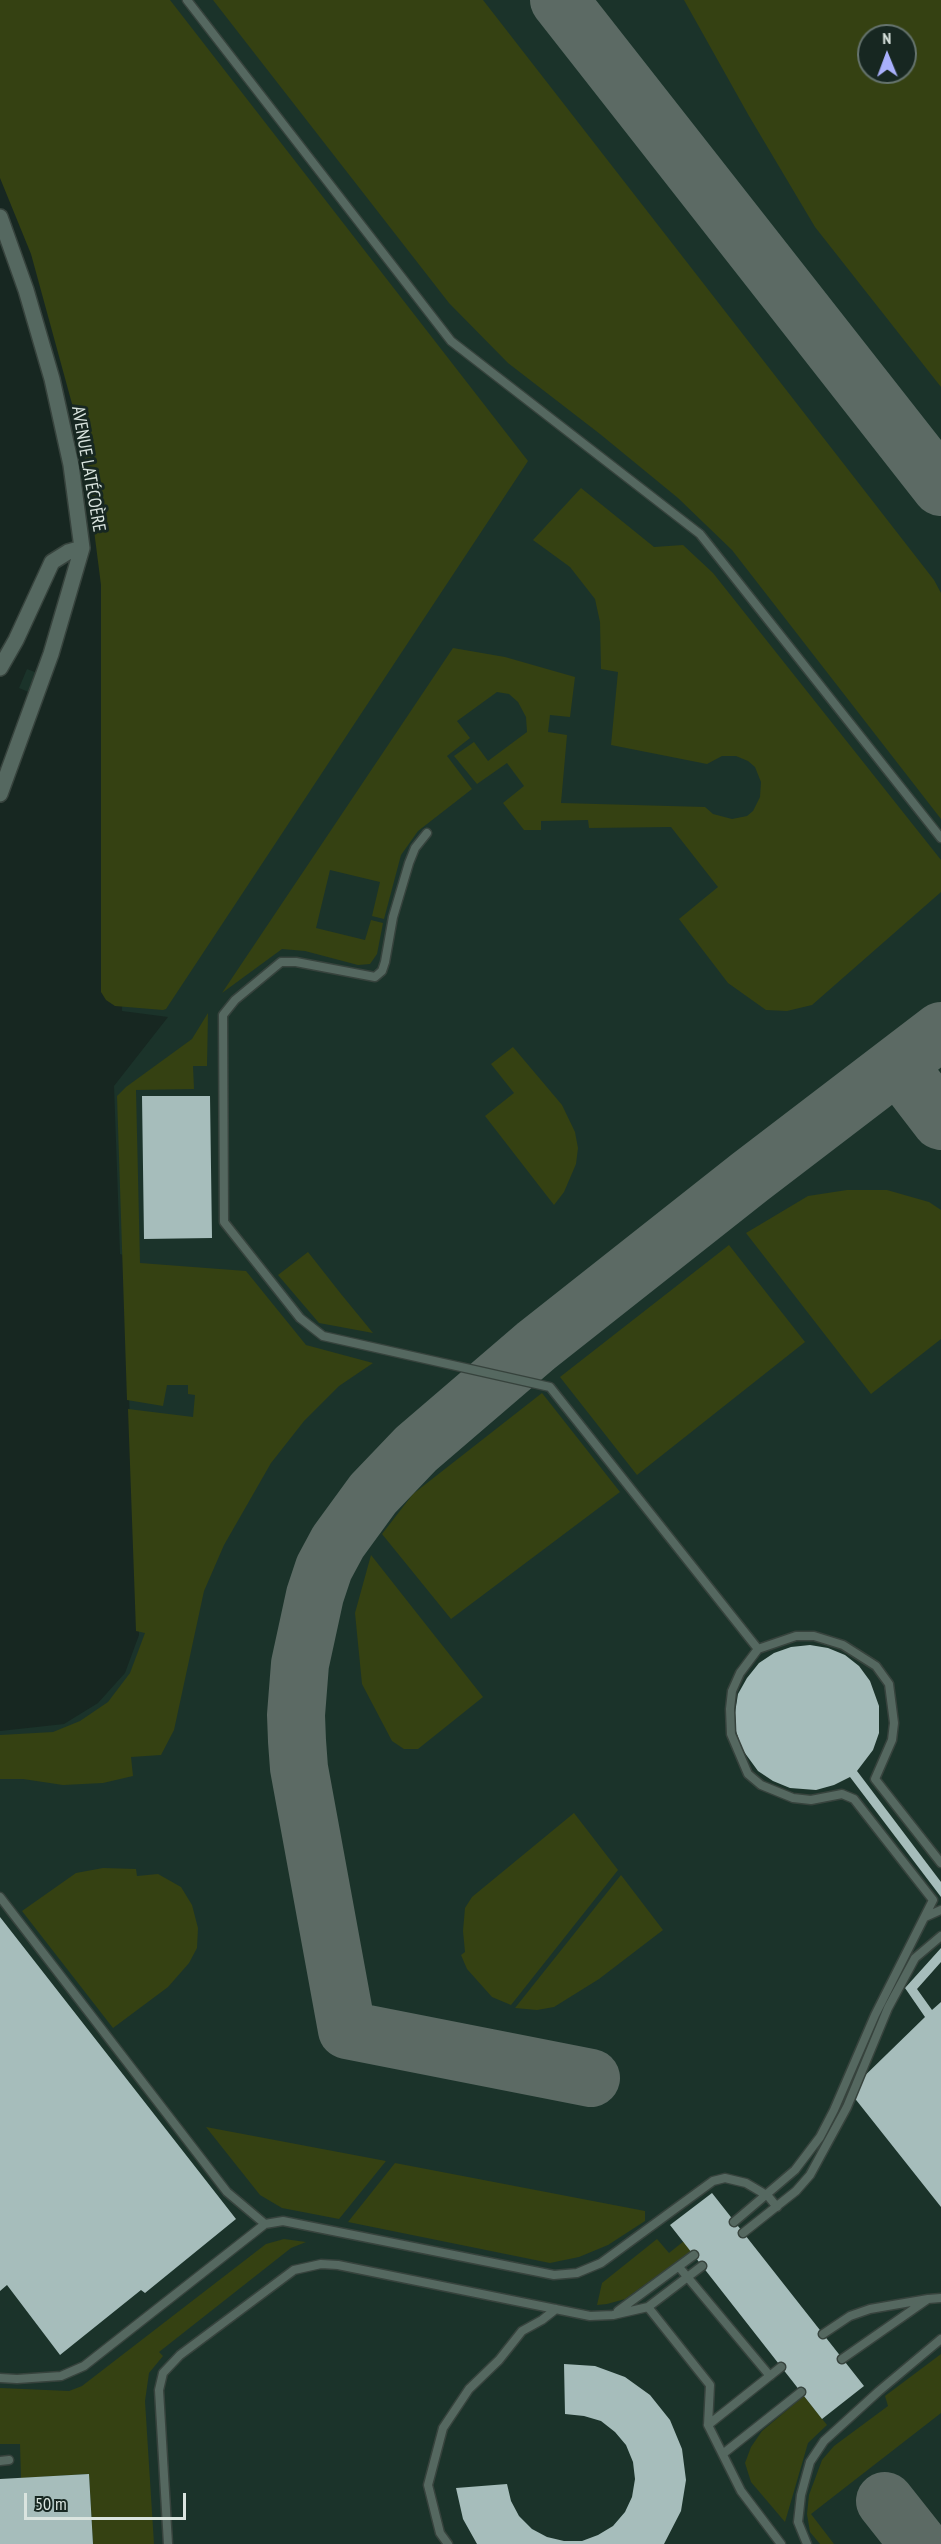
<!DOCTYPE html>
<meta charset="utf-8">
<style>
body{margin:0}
#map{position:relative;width:941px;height:2544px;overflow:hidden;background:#172721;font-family:"PT Sans Narrow",sans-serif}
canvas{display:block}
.north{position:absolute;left:857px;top:24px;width:60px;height:60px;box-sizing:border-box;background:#172721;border:2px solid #65736d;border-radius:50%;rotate:359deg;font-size:16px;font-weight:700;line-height:24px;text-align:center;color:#dae4df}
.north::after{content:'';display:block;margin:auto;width:21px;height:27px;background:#a9b0fc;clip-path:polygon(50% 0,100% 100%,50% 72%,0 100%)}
.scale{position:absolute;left:24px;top:2493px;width:162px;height:27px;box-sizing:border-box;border:3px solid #dae4df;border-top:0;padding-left:8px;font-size:18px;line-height:21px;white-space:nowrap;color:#dae4df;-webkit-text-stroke:4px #172721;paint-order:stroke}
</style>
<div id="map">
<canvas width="941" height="2544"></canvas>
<div class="north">N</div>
<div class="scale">50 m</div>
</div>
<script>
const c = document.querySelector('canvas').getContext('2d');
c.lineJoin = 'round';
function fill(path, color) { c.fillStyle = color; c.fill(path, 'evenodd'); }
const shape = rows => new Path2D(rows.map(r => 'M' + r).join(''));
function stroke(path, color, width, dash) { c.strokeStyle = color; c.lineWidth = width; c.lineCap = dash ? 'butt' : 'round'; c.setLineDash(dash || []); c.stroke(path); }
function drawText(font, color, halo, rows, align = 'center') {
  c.font = font + ' "PT Sans Narrow",sans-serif'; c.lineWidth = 6; c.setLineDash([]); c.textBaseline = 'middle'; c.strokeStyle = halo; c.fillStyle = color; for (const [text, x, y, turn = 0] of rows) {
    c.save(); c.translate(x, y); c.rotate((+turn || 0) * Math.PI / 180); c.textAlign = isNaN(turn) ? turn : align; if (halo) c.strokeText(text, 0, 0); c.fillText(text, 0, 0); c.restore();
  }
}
fill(shape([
 [0,0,941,0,941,2544,0,2544,0,1731,64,1724,98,1703,125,1673,139,1635,123,1255,120,1254,114,1086,168,1017,122,1011,130,647],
 [869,36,905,36,905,72,869,72],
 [27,669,40,674,31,693,19,688]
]), '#1b332a');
fill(shape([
 [0,0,170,0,528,461,166,1009,163,1010,115,1006,106,1000,101,992,101,585,83,444,31,254,0,178],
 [213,0,483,0,934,580,941,593,941,819,732,550,678,498,600,434,508,363,449,303],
 [684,0,941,0,941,387,815,227,749,116],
 [869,36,905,36,905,72,869,72],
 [581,488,654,547,683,545,713,573,941,860,941,892,812,1005,787,1011,766,1010,728,983,679,919,718,887,671,827,589,828,588,820,541,821,541,830,524,830,503,803,524,786,507,763,477,784,454,756,474,742,488,761,527,732,526,717,518,702,509,694,497,692,457,721,470,738,447,756,472,789,418,831,401,855,384,919,372,916,380,882,330,870,316,928,365,940,371,920,383,923,377,954,370,964,358,965,305,951,282,949,222,993,453,648,505,657,575,677,570,717,550,715,548,732,567,735,561,803,705,807,713,814,732,819,747,816,753,811,760,797,761,782,755,767,748,761,736,756,722,756,707,764,611,745,618,672,601,669,600,622,595,599,570,567,533,540],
 [208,1013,207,1066,193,1066,194,1089,136,1090,140,1263,246,1271,306,1345,373,1363,339,1386,304,1421,271,1463,224,1545,204,1591,174,1730,161,1755,131,1757,133,1776,103,1783,63,1785,23,1779,0,1779,0,1735,53,1732,80,1721,108,1702,130,1673,145,1633,136,1631,128,1409,193,1417,195,1395,188,1394,188,1385,167,1385,163,1406,127,1400,117,1096,126,1087,192,1039],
 [513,1047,562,1105,575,1132,578,1148,576,1164,564,1192,554,1205,485,1116,514,1093,491,1064],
 [847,1190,887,1190,929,1202,941,1210,941,1339,871,1394,746,1233,808,1196],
 [729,1245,805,1342,637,1475,560,1377],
 [308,1252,341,1294,373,1333,319,1323,278,1275],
 [542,1393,620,1492,451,1619,382,1534,413,1494],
 [371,1555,483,1697,418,1749,404,1749,392,1741,362,1684,355,1613],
 [574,1813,618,1870,511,2005,492,1997,467,1969,461,1955,465,1952,463,1931,465,1908,472,1897],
 [103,1868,136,1869,137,1876,158,1874,181,1887,192,1905,198,1928,197,1948,189,1963,168,1987,113,2028,22,1911,76,1873],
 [621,1875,663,1930,599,1979,554,2007,537,2010,515,2008],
 [206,2127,386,2161,339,2219,282,2208,260,2195],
 [395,2163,645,2211,645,2221,608,2245,579,2257,550,2263,348,2222],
 [284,2239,306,2242,291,2248,159,2352,163,2356,149,2373,145,2401,154,2544,93,2544,89,2474,21,2478,20,2444,0,2444,0,2388,69,2391,82,2386,266,2244],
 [657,2239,669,2253,684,2241,691,2251,625,2299,607,2304,597,2305,602,2283],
 [941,2354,941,2413,811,2514,834,2544,820,2544,810,2532,807,2514,809,2495,822,2460,834,2446,888,2406,885,2396],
 [804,2396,827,2425,808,2443,785,2522,751,2482,745,2463,751,2447,762,2431]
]), '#354112');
stroke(shape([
 [559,0,941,487],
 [898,1065,941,1121],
 [591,2078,347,2030,299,1768,297,1741,296,1715,300,1664,315,1595,324,1568,338,1542,373,1494,416,1449,536,1346,750,1177,941,1031],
 [885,2501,919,2544]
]), '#5c6a64', 58);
fill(shape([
 [142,1096,210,1096,212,1238,144,1239],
 [810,1645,828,1648,845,1655,859,1666,870,1681,879,1706,879,1733,873,1750,857,1771,941,1882,941,1897,850,1777,834,1785,816,1790,790,1788,773,1781,758,1771,742,1749,736,1731,735,1713,738,1694,747,1678,759,1663,774,1653,791,1647],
 [0,1917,236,2219,145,2293,141,2290,60,2355,7,2285,0,2291],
 [941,1948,941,1962,917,1989,932,2010,941,2002,941,2207,849,2091,925,2017,905,1988],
 [712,2193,864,2386,822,2419,670,2225],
 [564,2364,595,2366,625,2377,650,2395,670,2420,682,2449,686,2480,681,2511,664,2544,477,2544,463,2519,456,2488,507,2484,511,2501,519,2516,532,2529,547,2537,564,2541,582,2541,598,2535,613,2526,625,2512,632,2497,635,2479,633,2462,626,2445,615,2432,601,2421,584,2416,565,2414],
 [89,2474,93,2544,0,2544,0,2479]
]), '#a6bdbb');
const service = shape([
 [187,0,451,341,700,534,941,838],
 [427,833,415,848,409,863,393,917,385,962,382,971,375,977,296,962,281,962,235,1000,223,1015,224,1222,300,1318,323,1336,550,1387,758,1649],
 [0,1897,227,2192,265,2224],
 [925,1917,941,1910],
 [734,2222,795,2170,820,2137,834,2110,875,2015,933,1900,854,1799,842,1794,811,1800,793,1798,761,1785,748,1774,731,1734,730,1709,732,1691,740,1673,758,1649,796,1636,814,1636,843,1645,876,1666,889,1684,894,1723,892,1740,875,1779,941,1863],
 [743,2233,796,2191,810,2175,847,2107,888,2008,915,1958,941,1936],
 [679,2267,770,2376],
 [928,2299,941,2298],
 [648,2307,710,2385,708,2425,741,2491,781,2544],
 [618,2311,694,2255],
 [823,2334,850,2316,870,2309,928,2299,842,2359],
 [0,2378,17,2379,61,2376,84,2366,265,2224,283,2221,554,2275,577,2273,601,2263,713,2181,725,2178,746,2183,768,2196,777,2207],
 [708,2425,781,2367],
 [724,2453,801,2392],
 [0,2461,9,2460],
 [168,2544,159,2390,163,2373,180,2355,294,2270,321,2264,338,2265,590,2316,613,2315,648,2307,702,2266],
 [448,2544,440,2533,428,2485,443,2428,469,2389,499,2360,522,2331,542,2320,556,2309],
 [807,2544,798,2522,801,2495,810,2462,824,2441,879,2391,941,2339]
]);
const minor = shape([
 [0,217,26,290,52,379,71,465,82,548,51,654,0,794],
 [0,668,16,640,52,562,68,552,82,548]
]);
stroke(service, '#37433d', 11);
stroke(minor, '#37433d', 18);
stroke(service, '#556860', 8);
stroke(minor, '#556860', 15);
drawText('18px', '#dae4df', '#172721', [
 ["AVENUE LATÉCOÈRE",88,469,80]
]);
</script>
